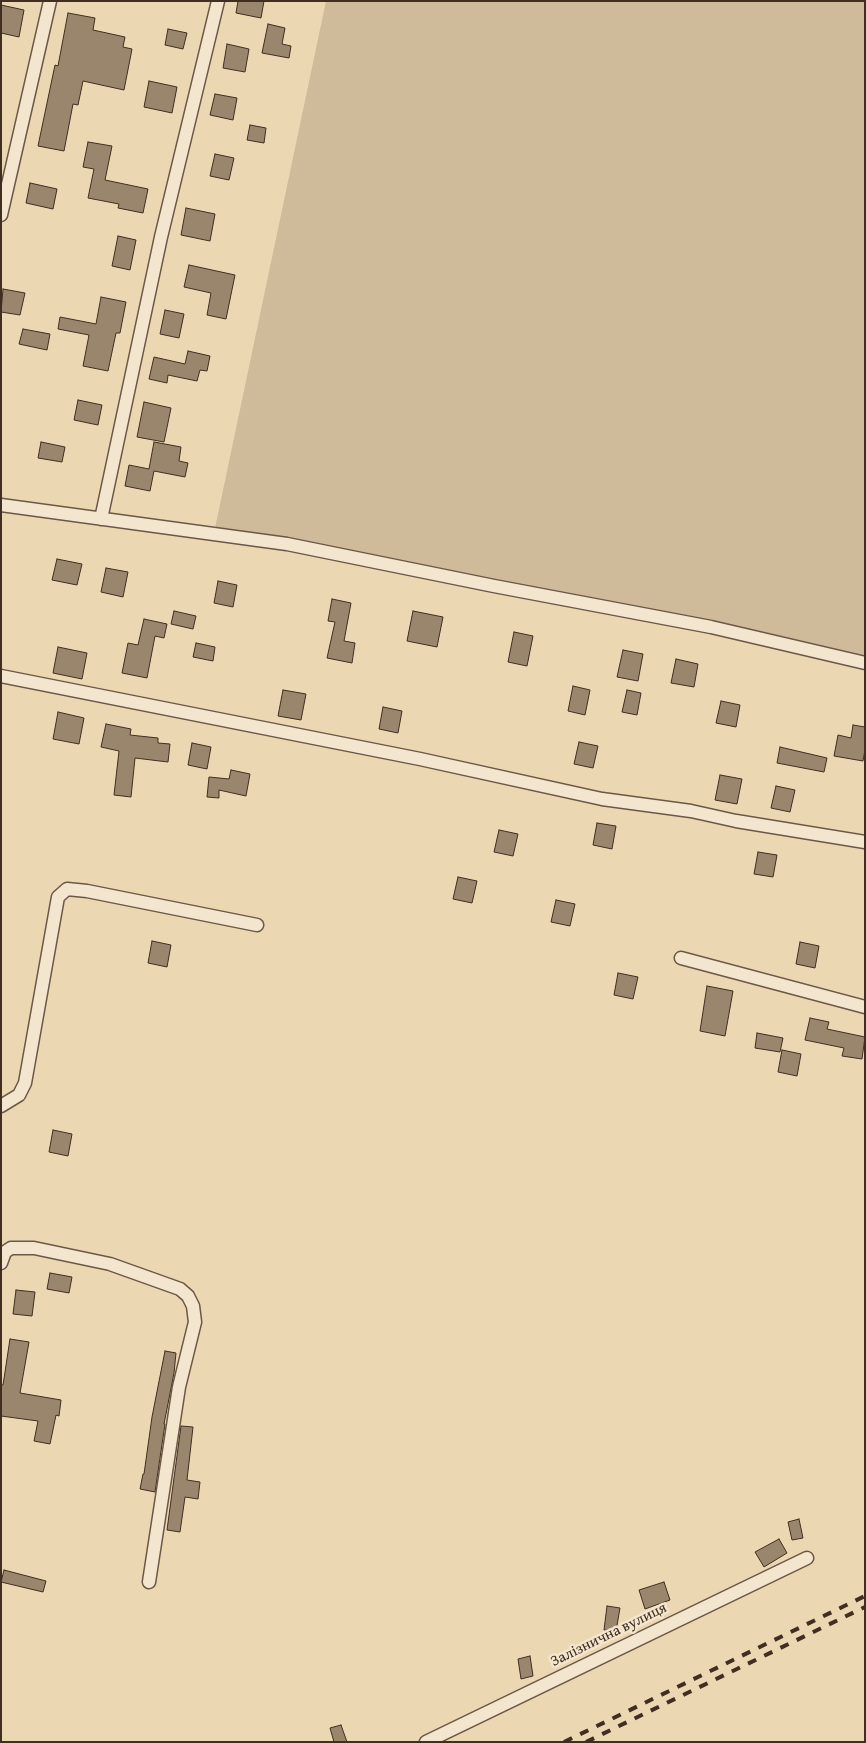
<!DOCTYPE html>
<meta charset="utf-8">
<style>
body{margin:0}
#map{position:relative;width:866px;height:1743px;overflow:hidden;background:#ecd7b3;font-family:"Gentium Book Plus",serif}
canvas{display:block}
.frame{position:absolute;inset:0;border:2px solid #402e21;pointer-events:none}
</style>
<div id="map">
<canvas width="866" height="1743"></canvas>
<div class="frame"></div>
</div>
<script>
const c = document.querySelector('canvas').getContext('2d');
c.lineJoin = 'round';
function fill(path, color) { c.fillStyle = color; c.fill(path, 'evenodd'); }
const shape = rows => new Path2D(rows.map(r => 'M' + r).join(''));
function stroke(path, color, width, dash) { c.strokeStyle = color; c.lineWidth = width; c.lineCap = dash ? 'butt' : 'round'; c.setLineDash(dash || []); c.stroke(path); }
function drawText(font, color, halo, rows, align = 'center') {
  c.font = font + ' "Gentium Book Plus",serif'; c.lineWidth = 5; c.setLineDash([]); c.textBaseline = 'middle'; c.strokeStyle = halo; c.fillStyle = color; for (const [text, x, y, turn = 0] of rows) {
    c.save(); c.translate(x, y); c.rotate((+turn || 0) * Math.PI / 180); c.textAlign = isNaN(turn) ? turn : align; if (halo) c.strokeText(text, 0, 0); c.fillText(text, 0, 0); c.restore();
  }
}
fill(shape([
 [326,1,865,1,865,663,214,533]
]), '#cfba9a');
const building = shape([
 [238,1,264,1,261,18,236,13,238,1],
 [1,5,24,10,19,37,1,33,1,5],
 [68,13,95,18,93,30,125,37,123,47,132,49,124,90,83,81,78,105,73,104,64,151,38,146,55,65,58,66,68,13],
 [268,24,285,28,282,44,291,46,289,58,262,53,268,24],
 [168,29,187,33,183,49,165,45,168,29],
 [227,44,249,49,245,72,223,68,227,44],
 [149,81,177,87,172,113,144,107,149,81],
 [215,94,237,98,233,120,210,115,215,94],
 [250,125,266,128,264,143,247,140,250,125],
 [88,142,112,146,105,180,148,189,143,213,118,208,119,204,88,198,94,169,83,167,88,142],
 [215,154,234,158,229,180,210,176,215,154],
 [30,183,57,189,53,209,26,203,30,183],
 [186,208,215,214,210,241,181,235,186,208],
 [118,236,136,240,130,270,112,266,118,236],
 [189,265,235,275,226,319,207,315,211,293,184,287,189,265],
 [3,289,25,293,20,315,1,312,3,289],
 [101,297,126,302,120,333,116,333,108,371,83,366,89,335,58,329,60,317,96,324,101,297],
 [165,310,184,314,179,338,160,334,165,310],
 [23,329,50,334,47,350,19,344,23,329],
 [188,351,210,356,207,371,200,370,197,381,168,375,167,383,149,379,154,357,185,364,188,351],
 [78,400,102,405,98,425,74,420,78,400],
 [144,402,171,408,164,442,137,437,144,402],
 [41,442,65,447,62,462,38,458,41,442],
 [154,442,181,447,179,461,188,463,185,477,154,471,150,491,125,486,129,465,149,469,154,442],
 [57,559,82,564,77,585,52,580,57,559],
 [106,568,128,572,123,597,101,592,106,568],
 [218,581,237,585,233,607,214,603,218,581],
 [332,599,351,603,344,641,355,643,352,663,327,658,335,622,328,621,332,599],
 [174,611,196,616,193,629,171,624,174,611],
 [413,611,443,617,437,647,407,641,413,611],
 [144,619,167,624,164,638,155,636,147,678,122,673,128,643,138,645,144,619],
 [514,632,533,636,527,666,508,662,514,632],
 [196,643,215,647,213,661,193,657,196,643],
 [58,647,87,653,82,679,53,673,58,647],
 [623,650,643,654,638,681,617,677,623,650],
 [676,659,698,664,694,687,671,683,676,659],
 [573,686,590,690,585,715,568,711,573,686],
 [283,690,306,694,301,720,278,716,283,690],
 [627,690,641,693,637,715,622,712,627,690],
 [721,701,740,705,736,727,716,723,721,701],
 [383,707,402,711,398,733,379,729,383,707],
 [58,712,84,718,79,744,53,739,58,712],
 [106,724,131,729,130,735,158,738,158,743,170,744,168,762,135,758,131,797,114,795,119,751,101,747,106,724],
 [853,725,865,727,865,750,863,761,834,756,838,735,851,738,853,725],
 [579,742,598,746,593,768,574,764,579,742],
 [192,743,211,747,207,769,188,765,192,743],
 [780,747,827,758,824,772,777,763,780,747],
 [231,770,250,774,246,796,219,790,219,798,207,797,209,777,229,779,231,770],
 [720,775,742,779,737,804,715,800,720,775],
 [776,786,795,790,790,812,771,808,776,786],
 [597,823,616,826,612,849,593,845,597,823],
 [499,830,518,834,513,856,494,852,499,830],
 [758,852,777,855,773,877,754,874,758,852],
 [458,877,477,881,472,903,453,899,458,877],
 [556,900,575,904,570,926,551,922,556,900],
 [152,941,171,945,167,967,148,963,152,941],
 [800,942,819,946,815,968,796,964,800,942],
 [618,973,638,977,633,999,614,995,618,973],
 [707,986,733,991,725,1036,700,1031,707,986],
 [810,1018,829,1022,827,1029,865,1037,862,1059,842,1056,844,1048,805,1040,810,1018],
 [757,1033,783,1038,780,1052,755,1048,757,1033],
 [782,1050,801,1054,797,1076,778,1072,782,1050],
 [53,1130,72,1134,68,1156,49,1152,53,1130],
 [50,1273,72,1277,69,1293,47,1289,50,1273],
 [16,1290,35,1292,32,1316,13,1314,16,1290],
 [10,1339,29,1342,20,1393,61,1400,59,1416,56,1415,50,1444,34,1441,38,1421,1,1416,1,1385,3,1385,10,1339],
 [165,1351,176,1353,174,1373,164,1424,165,1424,155,1492,140,1489,143,1474,144,1474,152,1417,165,1351],
 [181,1426,193,1427,187,1480,200,1482,198,1499,185,1497,180,1532,167,1530,181,1426],
 [799,1519,803,1538,792,1540,788,1522,799,1519],
 [779,1539,787,1553,764,1567,755,1552,779,1539],
 [4,1570,46,1581,43,1592,1,1582,4,1570],
 [664,1582,670,1600,645,1609,639,1590,664,1582],
 [607,1606,620,1608,616,1631,604,1630,607,1606],
 [530,1656,533,1676,521,1679,518,1659,530,1656],
 [341,1725,347,1742,334,1742,330,1728,341,1725]
]);
fill(building, '#99866d');
stroke(building, '#402e21', 1);
const street = shape([
 [1,215,50,1],
 [1,505,287,544,494,586,711,627,865,663],
 [101,519,161,237,218,1],
 [1,676,420,759,602,799,691,811,736,821,865,842],
 [681,958,865,1007],
 [1,1106,19,1095,25,1083,58,897,67,889,87,891,257,925],
 [1,1263,5,1252,11,1248,34,1248,110,1264,180,1289,188,1296,193,1306,195,1322,179,1387,149,1582],
 [426,1742,807,1558]
]);
stroke(street, '#6b5846', 15);
stroke(street, '#f3e5ce', 12);
stroke(shape([
 [564,1742,865,1596],
 [586,1742,865,1607]
]), '#402e21', 4, [9, 9]);
drawText('15px', '#402e21', '#f3e5ce', [
 ["Залізнична вулиця",609,1635,-26]
]);
</script>
